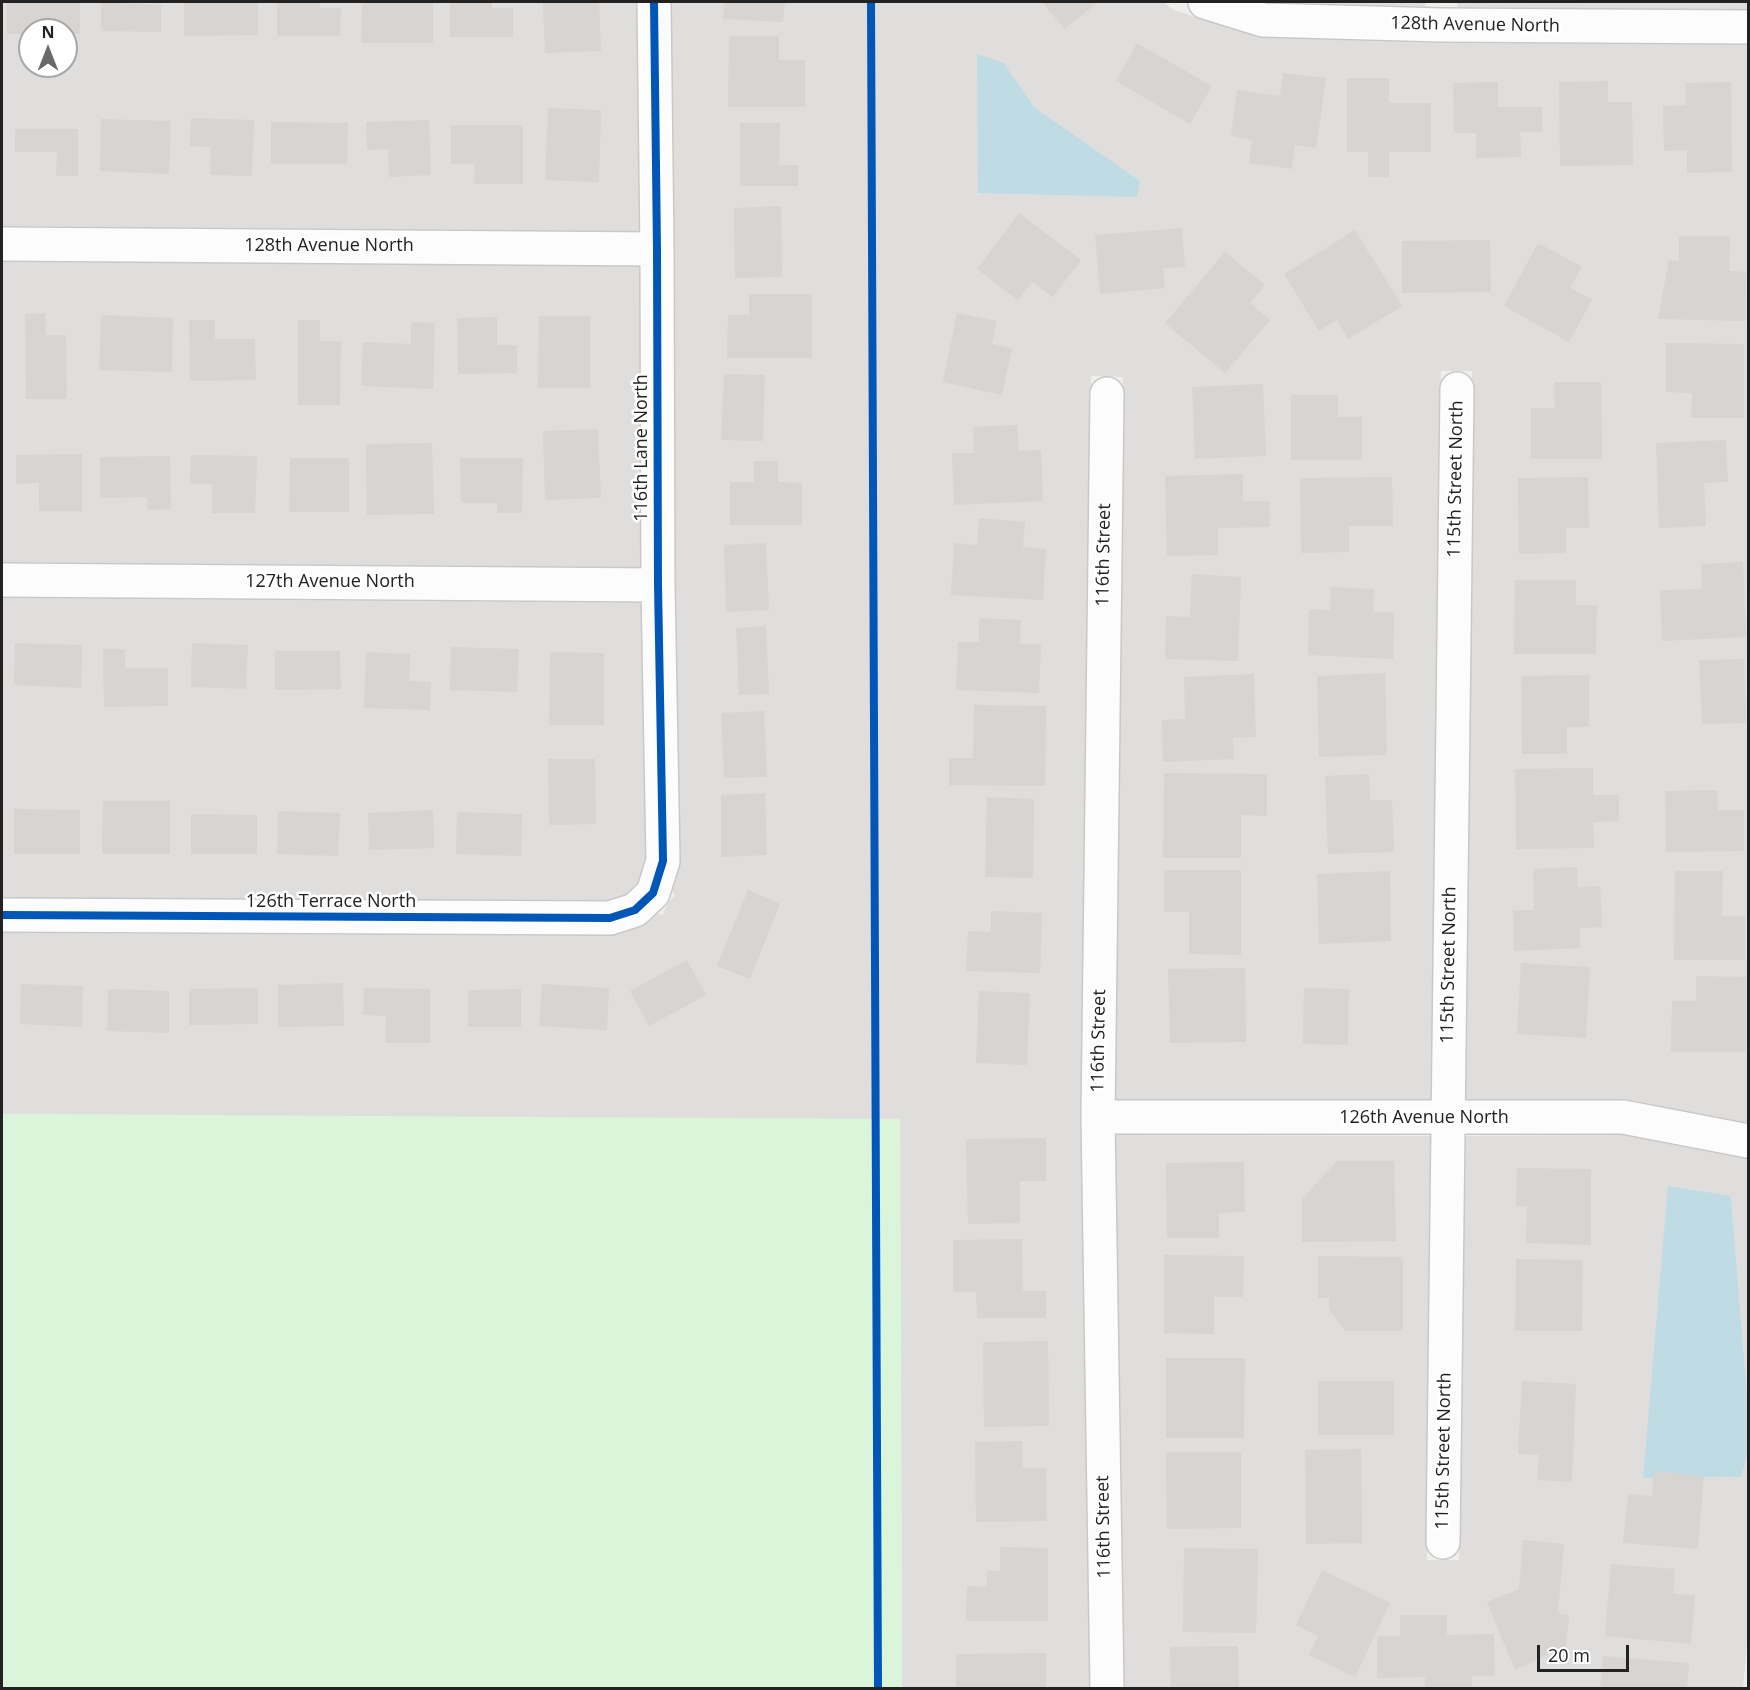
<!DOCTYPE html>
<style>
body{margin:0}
#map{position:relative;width:1750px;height:1690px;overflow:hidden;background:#f0eeeb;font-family:"Open Sans",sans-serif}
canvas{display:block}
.frame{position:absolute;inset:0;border:3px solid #222;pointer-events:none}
.north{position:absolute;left:18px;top:18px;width:60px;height:60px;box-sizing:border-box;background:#fff;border:2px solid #a7a7a7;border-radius:50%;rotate:0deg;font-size:16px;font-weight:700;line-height:24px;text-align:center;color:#222}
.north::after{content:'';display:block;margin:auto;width:21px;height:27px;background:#6a6968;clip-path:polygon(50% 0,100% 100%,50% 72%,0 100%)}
.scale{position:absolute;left:1537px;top:1645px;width:92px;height:27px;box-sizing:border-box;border:3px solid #222;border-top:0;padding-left:8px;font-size:18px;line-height:21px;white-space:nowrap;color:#222;-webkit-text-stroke:4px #fff;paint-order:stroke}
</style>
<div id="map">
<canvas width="1750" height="1690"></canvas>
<div class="frame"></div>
<div class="north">N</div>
<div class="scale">20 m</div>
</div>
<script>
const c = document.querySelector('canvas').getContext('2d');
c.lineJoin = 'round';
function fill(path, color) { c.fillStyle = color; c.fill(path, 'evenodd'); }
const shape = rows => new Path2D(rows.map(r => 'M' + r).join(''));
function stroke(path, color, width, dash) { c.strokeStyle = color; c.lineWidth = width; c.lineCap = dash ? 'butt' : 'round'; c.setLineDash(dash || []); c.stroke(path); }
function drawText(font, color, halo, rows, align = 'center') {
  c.font = font + ' "Open Sans",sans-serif'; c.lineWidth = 5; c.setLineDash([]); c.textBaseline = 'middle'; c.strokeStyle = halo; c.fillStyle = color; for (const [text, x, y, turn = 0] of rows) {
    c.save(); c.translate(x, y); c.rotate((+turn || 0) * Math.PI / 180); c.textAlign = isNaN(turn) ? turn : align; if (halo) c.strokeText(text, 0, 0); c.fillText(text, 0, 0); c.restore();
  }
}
fill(shape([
 [2,2,638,2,641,231,2,226],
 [30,30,66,30,66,66,30,66],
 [670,2,1163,2,1174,10,1258,37,1425,43,1748,45,1748,1123,1626,1099,1463,1100,1472,371,1441,371,1431,1100,1114,1099,1123,377,1091,376,1082,1135,1091,1688,902,1688,900,1120,2,1114,2,933,610,936,640,927,656,913,663,915,667,904,675,895,671,889,674,585],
 [977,55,1004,63,1035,108],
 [1263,2,1425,2,1425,7,1265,2],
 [1457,2,1748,2,1748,10,1457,7],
 [2,262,641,266,642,567,2,562],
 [2,598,642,603,646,858,639,883,628,894,608,900,2,898],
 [1114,1135,1431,1136,1427,1560,1459,1560,1463,1136,1622,1135,1748,1159,1748,1406,1731,1197,1643,1478,1740,1477,1748,1452,1748,1634,1743,1688,1122,1688]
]), '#dfdedc');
fill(shape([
 [2,1114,900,1119,902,1688,2,1688]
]), '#daf5da');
fill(shape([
 [977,54,1004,63,1035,108,1140,181,1137,197,978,193],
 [1668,1186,1731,1196,1748,1406,1748,1452,1741,1477,1643,1478]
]), '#bfdbe3');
fill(shape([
 [7,2,80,2,80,34,66,34,66,30,30,30,30,34,7,34],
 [101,2,161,5,161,32,101,31],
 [184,2,258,2,258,35,184,36],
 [277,2,320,2,320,8,341,8,340,36,277,36],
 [362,2,433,2,433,43,361,43],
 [450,2,492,2,492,8,513,8,513,37,450,37],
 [543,2,599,2,601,51,545,53],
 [724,2,785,2,783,22,723,19],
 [1042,2,1098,2,1065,29],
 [729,36,779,36,779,60,805,60,805,107,728,107],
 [1137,43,1212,86,1190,124,1116,81],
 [1283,73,1326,78,1316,148,1295,145,1292,169,1249,163,1252,140,1231,136,1237,90,1280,96],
 [1347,78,1389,78,1389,103,1431,103,1431,152,1389,152,1389,177,1368,177,1368,152,1347,152],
 [1608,81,1608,102,1632,102,1633,165,1560,166,1559,82],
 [1498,82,1498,107,1542,107,1542,132,1520,132,1521,157,1476,158,1476,133,1454,133,1453,83],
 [1731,82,1732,172,1687,173,1687,150,1664,151,1663,106,1686,105,1685,83],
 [548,108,601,110,599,182,545,180],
 [191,118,254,120,252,176,210,175,211,147,190,146],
 [101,119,171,121,169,174,100,171],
 [429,120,431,175,389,177,388,149,367,150,366,122],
 [271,122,348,123,347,164,271,164],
 [740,123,780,123,779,165,798,165,798,186,740,186],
 [451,125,523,125,523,184,474,184,475,164,451,164],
 [15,129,78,129,78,176,56,176,57,152,15,152],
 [781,206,782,277,735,278,734,208],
 [1019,213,1081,260,1053,297,1032,282,1018,300,977,269],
 [1182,228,1185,267,1163,268,1165,288,1100,294,1095,235],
 [1355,230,1402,306,1348,339,1337,320,1319,331,1284,274],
 [1679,236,1730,236,1729,271,1746,272,1745,321,1658,319,1669,260,1679,261],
 [1490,240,1491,292,1402,293,1402,241],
 [1538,243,1582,267,1570,288,1592,300,1569,342,1504,306],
 [1225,252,1265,285,1250,303,1270,320,1225,373,1165,323],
 [749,294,812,294,812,358,727,358,728,315,749,315],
 [45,313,46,335,66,335,67,399,26,399,25,314],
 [957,313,997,321,992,344,1012,348,1002,395,943,382],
 [101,315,173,318,172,372,99,370],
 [539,316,590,316,590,388,538,388],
 [497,317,497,345,517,345,517,373,458,374,457,318],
 [189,320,215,320,215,339,255,339,256,380,190,381],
 [298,320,320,320,320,341,341,341,340,405,298,405],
 [411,322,435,323,433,389,361,386,363,342,411,344],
 [1666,343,1744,344,1744,418,1691,418,1692,393,1666,392],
 [724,374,765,375,763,441,721,440],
 [1554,382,1601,382,1602,459,1531,459,1531,408,1555,408],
 [1263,384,1266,456,1195,459,1192,387],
 [1291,395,1338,395,1338,417,1362,417,1362,460,1291,460],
 [1017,425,1019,451,1041,450,1043,501,954,505,952,453,974,453,973,427],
 [598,429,601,498,545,500,543,431],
 [1726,440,1728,482,1704,483,1706,526,1659,528,1656,443],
 [432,443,434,514,367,515,366,444],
 [82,454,82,511,39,511,39,483,16,484,16,455],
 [191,455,257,456,255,513,212,513,212,484,190,484],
 [170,456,171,509,147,510,147,497,100,498,100,457],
 [290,458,349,458,349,512,289,512],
 [460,458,523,458,522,513,497,513,497,503,461,503],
 [754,461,778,461,778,482,802,483,802,525,730,525,730,482,754,482],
 [1243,474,1243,501,1269,501,1270,527,1218,528,1218,555,1167,556,1165,476],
 [1392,477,1393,526,1349,526,1349,552,1301,553,1300,478],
 [1588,477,1589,528,1566,528,1566,553,1519,554,1518,478],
 [979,518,1025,522,1023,547,1046,549,1043,600,951,595,954,543,977,545],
 [766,543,769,610,726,612,724,545],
 [1743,562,1746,637,1662,641,1660,590,1702,589,1701,564],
 [1192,574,1241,577,1238,661,1165,659,1166,616,1190,617],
 [1515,580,1576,580,1576,605,1597,605,1596,654,1514,654],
 [1331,587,1374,589,1373,612,1394,612,1393,659,1308,655,1309,609,1330,610],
 [979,618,1021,620,1020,644,1041,644,1039,693,956,690,958,642,979,642],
 [766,626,769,694,739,695,736,628],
 [15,643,82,645,81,688,14,685],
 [192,643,248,645,246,689,191,687],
 [451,647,519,649,517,692,450,690],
 [103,649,125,649,125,668,168,668,168,706,104,707],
 [275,651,340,651,341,689,275,690],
 [366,652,410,654,409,681,431,682,430,710,364,708],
 [550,652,604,653,604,725,549,725],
 [1744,659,1746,723,1702,724,1699,660],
 [1385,673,1387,755,1319,757,1317,676],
 [1254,674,1256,737,1233,738,1234,759,1163,762,1162,720,1185,719,1184,677],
 [1589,675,1589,727,1567,727,1567,754,1522,754,1521,676],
 [974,705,1046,706,1045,786,949,785,949,758,973,758],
 [764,711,767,777,724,778,721,713],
 [548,759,595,759,596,824,549,825],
 [1593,768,1593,795,1619,795,1619,821,1593,822,1594,848,1516,849,1515,769],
 [1164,773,1267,774,1267,816,1241,815,1241,858,1163,858],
 [1369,774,1370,800,1392,800,1394,852,1328,854,1325,776],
 [1717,790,1718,810,1744,810,1744,851,1666,852,1665,791],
 [765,793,767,855,721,857,721,795],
 [987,797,1034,799,1033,878,985,877],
 [103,801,170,801,170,854,102,854],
 [14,809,80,810,80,854,14,854],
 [433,810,434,848,369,850,368,813],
 [278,811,340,813,338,856,277,854],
 [457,812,522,814,521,856,456,854],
 [191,814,257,815,257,854,191,854],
 [1577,867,1578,887,1600,886,1602,927,1580,928,1580,948,1514,951,1513,910,1534,910,1533,869],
 [1164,870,1241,870,1241,955,1189,954,1189,912,1164,912],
 [1390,871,1391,941,1319,944,1317,874],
 [1675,871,1723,871,1722,916,1745,916,1745,960,1674,960],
 [748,890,780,904,750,979,717,966],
 [991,911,1042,913,1040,973,966,971,968,931,991,932],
 [687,960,706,995,649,1026,630,991],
 [1521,963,1590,967,1586,1038,1517,1034],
 [1245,968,1246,1042,1170,1043,1168,969],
 [1696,976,1746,977,1746,1052,1671,1052,1672,1001,1696,1001],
 [343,983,344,1026,278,1027,278,985],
 [21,984,83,986,82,1027,20,1024],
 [542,984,609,988,607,1030,539,1026],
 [258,988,258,1024,189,1025,189,989],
 [364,988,430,989,430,1043,385,1043,386,1016,363,1015],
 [1304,988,1349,989,1348,1045,1303,1044],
 [108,989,169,991,169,1033,107,1031],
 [521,989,521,1027,468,1027,468,990],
 [979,991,1030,993,1027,1065,976,1063],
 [1046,1138,1046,1181,1020,1181,1020,1223,968,1224,966,1139],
 [1337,1161,1394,1161,1396,1241,1302,1242,1302,1199],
 [1244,1162,1245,1212,1219,1213,1219,1238,1167,1238,1166,1163],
 [1517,1168,1591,1169,1591,1245,1526,1243,1527,1206,1516,1206],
 [1022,1239,1023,1291,1046,1291,1046,1318,977,1318,976,1292,953,1292,953,1240],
 [1164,1255,1244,1256,1243,1297,1214,1297,1214,1334,1164,1333],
 [1318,1256,1403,1257,1403,1331,1345,1331,1329,1309,1329,1298,1318,1298],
 [1516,1259,1583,1260,1582,1331,1515,1331],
 [1048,1341,1049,1426,984,1427,983,1342],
 [1166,1358,1245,1358,1244,1438,1166,1438],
 [1318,1381,1394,1381,1394,1435,1318,1435],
 [1522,1381,1576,1384,1572,1482,1537,1480,1539,1455,1518,1454],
 [1022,1441,1023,1468,1046,1468,1047,1521,976,1522,975,1442],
 [1361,1449,1362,1543,1306,1544,1305,1450],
 [1166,1452,1241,1452,1241,1528,1167,1529],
 [1654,1471,1704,1476,1698,1549,1623,1543,1628,1494,1652,1496],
 [1523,1540,1564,1544,1558,1613,1569,1615,1566,1646,1515,1670,1487,1602,1519,1589],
 [1000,1547,1048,1548,1048,1621,966,1621,967,1586,987,1587,987,1571,1000,1571],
 [1184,1548,1258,1549,1256,1633,1183,1632],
 [1611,1564,1675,1569,1673,1594,1695,1595,1691,1644,1605,1636],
 [1322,1570,1390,1603,1355,1677,1309,1655,1318,1636,1296,1625],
 [1400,1615,1447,1615,1447,1635,1494,1634,1495,1676,1472,1676,1472,1688,1425,1688,1425,1677,1377,1678,1377,1636,1400,1636],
 [1238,1646,1239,1688,1171,1688,1170,1647],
 [1046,1653,1046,1688,956,1688,956,1654],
 [1603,1656,1689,1663,1687,1688,1600,1688]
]), '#d7d4d2');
const minor = shape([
 [1205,2,1263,20,1441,25,1748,27],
 [2,244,657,249],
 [2,580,658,585],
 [2,915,610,918,635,910,653,893,663,861,658,585,657,249,654,2],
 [1098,1117,1623,1117,1748,1141],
 [1443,1542,1457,389],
 [1107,1688,1098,1117,1107,394]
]);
stroke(minor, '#c9c8c7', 36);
stroke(minor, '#fdfcfc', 33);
stroke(shape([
 [871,2,878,1688],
 [2,915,610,918,635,910,653,893,663,861,658,585,657,249,654,2]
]), '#0057b8', 8);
drawText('18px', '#222', '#fff', [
 ["128th Avenue North",1475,25,1],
 ["128th Avenue North",329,246],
 ["116th Lane North",642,448,-90],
 ["115th Street North",1456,479,-89],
 ["116th Street",1104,555,-89],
 ["127th Avenue North",330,582],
 ["126th Terrace North",331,902],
 ["115th Street North",1449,965,-89],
 ["116th Street",1099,1041,-89],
 ["126th Avenue North",1424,1118],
 ["115th Street North",1444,1451,-89],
 ["116th Street",1104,1527,-91]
]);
</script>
